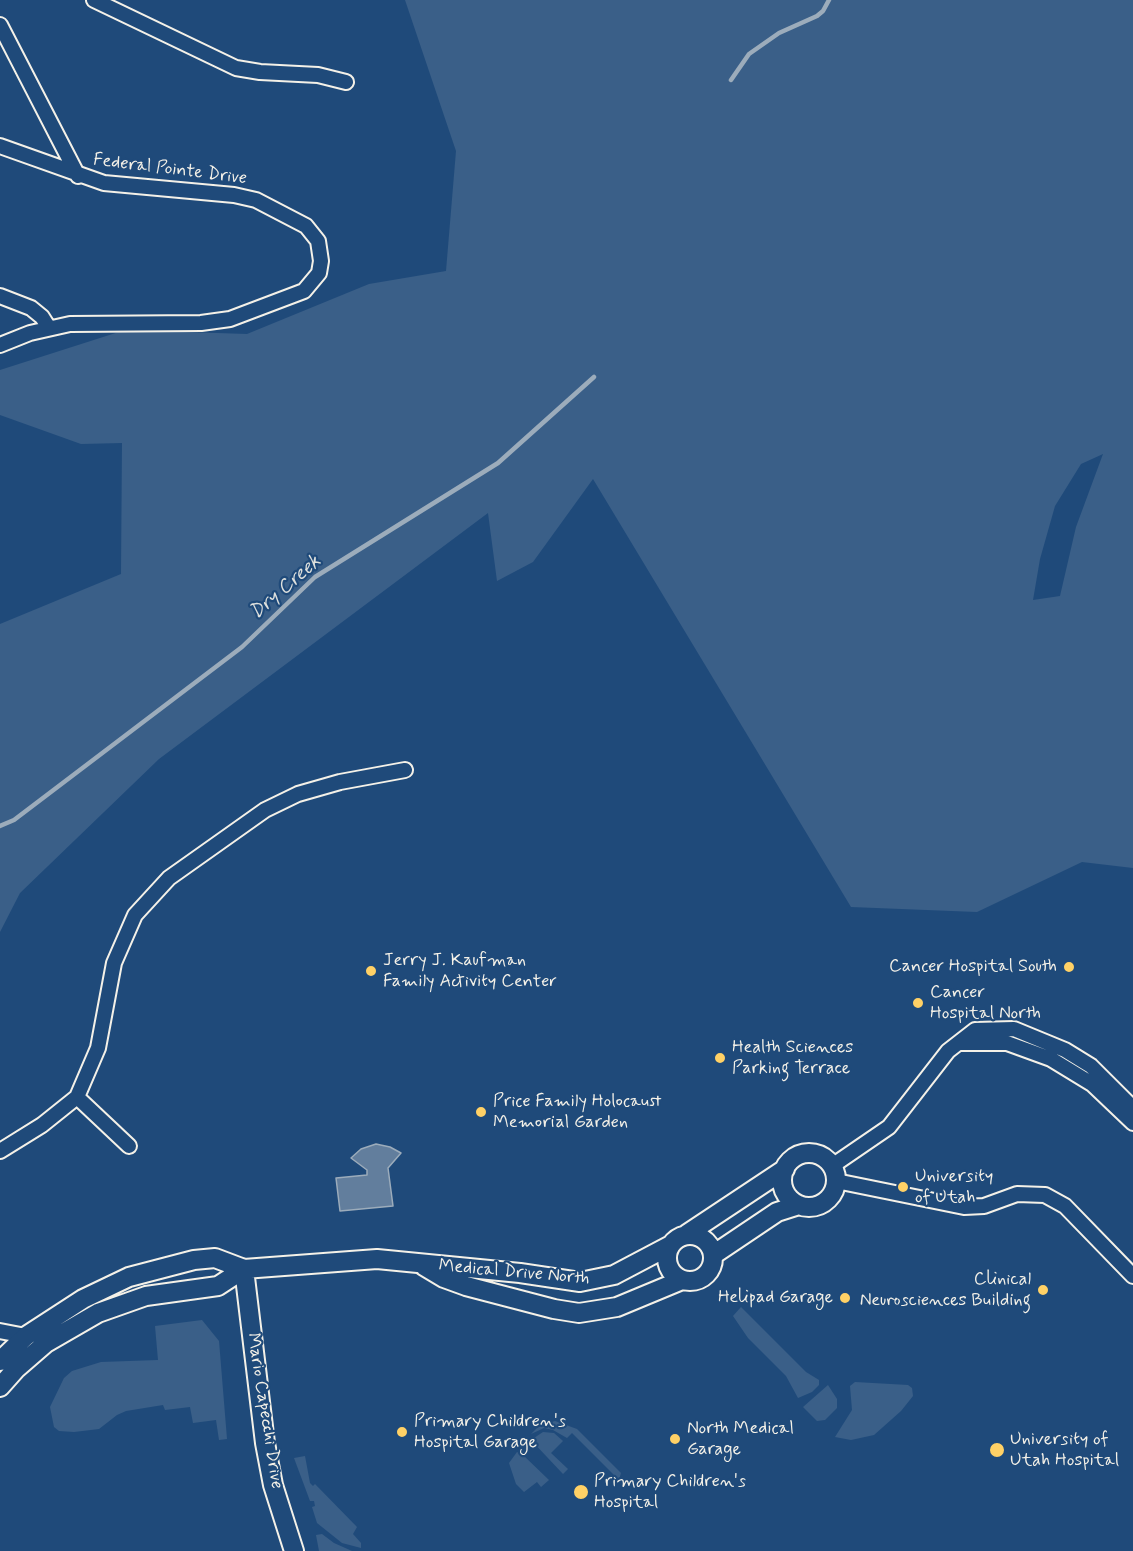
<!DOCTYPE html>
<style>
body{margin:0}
canvas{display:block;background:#1f4a7a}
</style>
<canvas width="1133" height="1551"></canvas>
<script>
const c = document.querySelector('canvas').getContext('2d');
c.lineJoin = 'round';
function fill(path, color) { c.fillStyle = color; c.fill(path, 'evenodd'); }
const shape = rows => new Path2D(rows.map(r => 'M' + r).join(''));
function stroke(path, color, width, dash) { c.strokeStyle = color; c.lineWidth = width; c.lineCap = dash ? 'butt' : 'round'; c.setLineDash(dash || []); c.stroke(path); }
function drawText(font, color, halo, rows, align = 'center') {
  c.font = font + ' Mynerve,sans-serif'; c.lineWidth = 4.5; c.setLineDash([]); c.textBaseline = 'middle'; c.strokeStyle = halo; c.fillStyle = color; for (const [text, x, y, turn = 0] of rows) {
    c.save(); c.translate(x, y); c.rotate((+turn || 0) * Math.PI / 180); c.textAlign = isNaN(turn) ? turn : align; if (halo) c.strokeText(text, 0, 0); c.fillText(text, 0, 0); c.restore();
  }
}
fill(shape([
 [405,0,1133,0,1133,868,1082,862,977,912,851,907,593,479,533,562,497,581,488,513,159,759,20,893,0,932,0,624,121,574,122,443,81,444,0,415,0,370,125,330,247,334,369,284,446,271,456,151],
 [1103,454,1076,527,1060,596,1033,600,1040,559,1055,506,1081,464],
 [741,1307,806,1372,819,1380,819,1385,812,1392,798,1398,786,1376,748,1338,733,1316],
 [202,1320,219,1341,227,1439,219,1440,216,1420,193,1423,190,1407,165,1410,163,1405,126,1411,117,1415,99,1429,74,1432,59,1431,54,1427,50,1407,64,1378,72,1371,101,1362,158,1360,155,1326],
 [855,1382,908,1385,912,1388,913,1396,901,1411,874,1435,851,1440,835,1437,852,1410,850,1386],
 [828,1385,837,1399,837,1408,825,1420,817,1421,803,1407],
 [555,1421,577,1429,621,1473,619,1480,572,1433,567,1438,553,1430,544,1428,531,1434,539,1426],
 [543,1432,554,1433,563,1441,551,1453,568,1469,563,1474,531,1440],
 [517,1452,523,1455,549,1480,541,1487,537,1482,524,1492,516,1484,509,1463],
 [305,1456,310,1483,313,1486,315,1484,357,1527,353,1534,361,1543,361,1548,342,1543,317,1523,312,1507,315,1506,314,1501,310,1501,294,1458],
 [322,1534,334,1543,352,1551,319,1551,316,1535]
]), '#3a5f88');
const water = shape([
 [376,1144,390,1147,401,1153,388,1168,393,1206,340,1211,336,1178,367,1175,367,1170,351,1158,361,1149,376,1144]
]);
fill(water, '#627e9d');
stroke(water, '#9cacbb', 1.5);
stroke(shape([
 [731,80,749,54,779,33,817,16,823,11,829,0],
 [0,826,14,820,242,647,315,577,498,463,594,377]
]), '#9cacbb', 4.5);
const street = shape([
 [94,0,236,68,260,72,318,75,346,82],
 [0,25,78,176],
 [0,146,104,183,234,195,256,200,306,226,318,241,321,261,319,273,304,291,230,319,201,323,70,324,30,333,0,345],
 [0,296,31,308,42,317,49,328],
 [960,1043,1007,1043,1051,1059,1092,1084,1133,1123],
 [77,1097,129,1146],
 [0,1151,42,1125,77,1097,98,1048,114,963,135,915,169,878,265,810,298,794,340,782,405,770],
 [832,1166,889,1127,948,1051,975,1030,1014,1029,1065,1050,1091,1066,1133,1108],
 [836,1181,964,1207,984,1206,1017,1194,1045,1195,1065,1206,1133,1276],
 [0,1331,26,1336]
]);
const secondary = shape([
 '782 1180a27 27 0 1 1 54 0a27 27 0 1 1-54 0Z',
 [687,1234,785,1169],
 '667 1258a23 23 0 1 1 46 0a23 23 0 1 1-46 0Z',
 [713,1255,777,1212,799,1205],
 [424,1266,444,1278,466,1286,554,1309,579,1313,617,1307,682,1280],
 [244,1269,265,1443,273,1485,294,1551],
 [0,1361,26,1336,83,1299,129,1277,194,1260,215,1258,244,1269,377,1259,520,1273,580,1282,614,1275,669,1246],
 [0,1387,16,1369,46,1343,98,1313,146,1296,218,1286,244,1269]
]);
stroke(street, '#f4f1e8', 18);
stroke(secondary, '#f4f1e8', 22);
stroke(street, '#1f4a7a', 14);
stroke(secondary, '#1f4a7a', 18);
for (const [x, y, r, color] of [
 [1069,967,6,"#ffd166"],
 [371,971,6,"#ffd166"],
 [918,1003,6,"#ffd166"],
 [720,1058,6,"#ffd166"],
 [481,1112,6,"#ffd166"],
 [903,1187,6,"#ffd166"],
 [1043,1290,6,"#ffd166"],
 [845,1298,6,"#ffd166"],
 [402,1432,6,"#ffd166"],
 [675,1439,6,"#ffd166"],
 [997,1450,8,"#ffd166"],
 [581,1492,8,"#ffd166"]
]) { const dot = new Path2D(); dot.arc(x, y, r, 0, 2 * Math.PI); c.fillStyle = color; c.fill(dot); stroke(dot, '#1f4a7a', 2); }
drawText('18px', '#f4f1e8', '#1f4a7a', [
 ["Federal Pointe Drive",170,170,7],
 ["Medical Drive North",514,1273,5],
 ["Mario Capecchi Drive",264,1411,81]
]);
drawText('18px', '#f4f1e8', '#1f4a7a', [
 ["Jerry J. Kaufman",383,961],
 ["Family Activity Center",383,982],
 ["Cancer Hospital South",1057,967,"right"],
 ["Cancer",930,993],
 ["Hospital North",930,1014],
 ["Health Sciences",732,1048],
 ["Parking Terrace",732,1069],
 ["Price Family Holocaust",493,1102],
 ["Memorial Garden",493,1123],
 ["University",915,1177],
 ["of Utah",915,1198],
 ["Clinical",1031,1280,"right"],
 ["Neurosciences Building",1031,1301,"right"],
 ["Helipad Garage",833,1298,"right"],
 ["Primary Children's",414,1422],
 ["Hospital Garage",414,1443],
 ["North Medical",687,1429],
 ["Garage",687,1450],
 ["University of",1010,1440],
 ["Utah Hospital",1010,1461],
 ["Primary Children's",594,1482],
 ["Hospital",594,1503]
], 'left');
drawText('italic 20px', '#dee0dd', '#1f4a7a', [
 ["Dry Creek",286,588,-41]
]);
</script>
